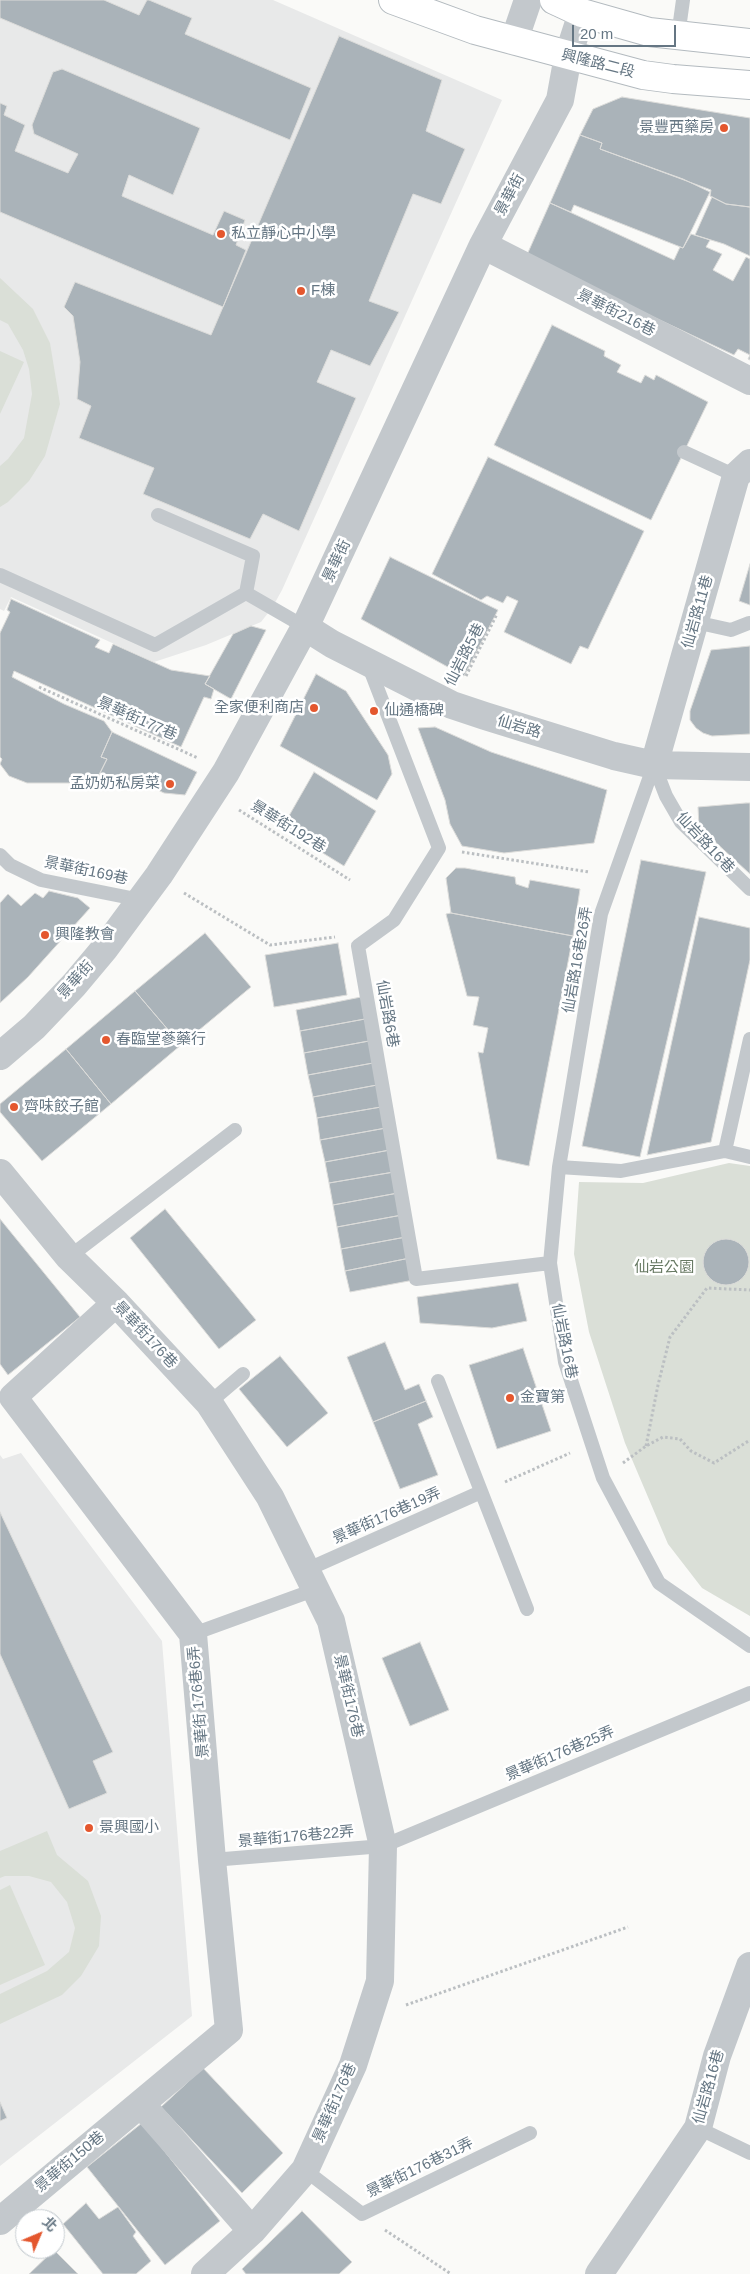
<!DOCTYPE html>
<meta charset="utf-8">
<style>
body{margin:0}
#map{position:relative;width:750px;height:2274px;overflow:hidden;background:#fafaf8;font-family:Arial,"Noto Sans TC",sans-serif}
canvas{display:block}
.north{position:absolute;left:15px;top:2209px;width:50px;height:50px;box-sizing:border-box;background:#fff;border:1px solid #c1c8cd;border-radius:50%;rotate:45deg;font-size:14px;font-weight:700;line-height:20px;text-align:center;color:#657683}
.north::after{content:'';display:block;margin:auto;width:18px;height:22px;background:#e4572e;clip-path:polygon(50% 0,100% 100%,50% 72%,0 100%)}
.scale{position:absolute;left:572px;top:25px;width:104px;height:22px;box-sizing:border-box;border:2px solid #657683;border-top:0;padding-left:6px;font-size:15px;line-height:18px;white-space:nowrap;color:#657683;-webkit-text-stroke:4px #fff;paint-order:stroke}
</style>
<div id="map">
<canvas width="750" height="2274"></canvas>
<div class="north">北</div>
<div class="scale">20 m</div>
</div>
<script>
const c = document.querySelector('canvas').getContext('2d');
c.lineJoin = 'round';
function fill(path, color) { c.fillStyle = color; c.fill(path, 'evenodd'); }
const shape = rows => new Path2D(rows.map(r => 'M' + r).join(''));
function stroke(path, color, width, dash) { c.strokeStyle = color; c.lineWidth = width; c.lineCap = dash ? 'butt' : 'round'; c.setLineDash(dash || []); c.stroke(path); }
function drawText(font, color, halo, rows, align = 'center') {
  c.font = font + ' Arial,"Noto Sans TC",sans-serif'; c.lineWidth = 5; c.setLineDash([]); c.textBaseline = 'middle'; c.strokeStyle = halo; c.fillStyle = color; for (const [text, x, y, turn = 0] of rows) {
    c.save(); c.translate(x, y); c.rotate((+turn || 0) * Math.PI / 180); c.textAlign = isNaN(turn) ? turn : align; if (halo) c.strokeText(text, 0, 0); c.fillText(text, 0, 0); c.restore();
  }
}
fill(shape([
 [0,0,273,0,502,100,282,590,272,608,261,622,206,645,154,662,11,597,4,611,0,609],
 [21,1453,162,1641,192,2016,0,2166,0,1455,3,1459]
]), '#e8e9e9');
fill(shape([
 [0,278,33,309,50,343,60,404,45,456,29,481,8,502,0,507,0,466,8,459,24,438,32,394,29,369,23,350,8,324,0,320],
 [0,351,24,362,0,414],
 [729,1163,750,1166,750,1616,702,1588,668,1544,625,1443,589,1332,574,1254,579,1182,643,1183],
 [47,1831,57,1855,88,1881,101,1916,99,1946,81,1976,62,1995,0,2024,0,1994,47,1971,69,1952,75,1928,67,1902,51,1882,29,1876,5,1876,0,1878,0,1851],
 [10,1885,45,1965,0,1985,0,1890]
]), '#dadfd7');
const building = shape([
 [0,0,104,0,139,15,147,0,149,0,192,18,185,34,311,88,290,140,0,18,0,0],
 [339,36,442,80,426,131,465,149,441,204,413,194,369,301,399,312,370,366,331,350,317,382,356,398,299,531,263,514,250,539,143,494,154,468,79,438,91,406,77,399,80,362,73,316,64,307,75,282,211,335,339,36],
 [62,69,200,128,173,195,129,175,122,196,213,235,224,211,245,220,236,245,246,250,223,307,0,212,0,103,7,106,4,115,25,125,15,151,68,173,78,154,34,134,32,125,53,72,62,69],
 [622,97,750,118,750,207,726,204,710,196,711,190,600,149,602,143,580,135,593,109,622,97],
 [580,135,602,143,600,149,683,179,710,192,683,248,574,205,571,212,550,203,580,135],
 [712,197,726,204,750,207,750,256,724,244,695,235,712,197],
 [550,203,674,260,680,247,683,248,691,234,710,240,706,247,722,254,713,270,733,281,746,257,750,259,750,360,748,359,750,355,738,349,734,355,526,257,550,203],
 [552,325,605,351,604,356,621,365,617,372,641,383,645,375,654,380,656,375,708,402,651,520,494,445,552,325],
 [488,457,644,531,588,649,580,646,571,664,504,632,518,601,507,596,503,603,487,596,481,600,432,574,488,457],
 [390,557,498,610,464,676,361,619,390,557],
 [750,564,750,605,739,601,750,564],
 [11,599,100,640,95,647,109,653,113,644,171,670,210,676,205,684,214,689,211,699,204,697,181,747,14,671,12,677,64,704,104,721,112,732,101,757,107,759,97,779,93,783,27,783,9,776,0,764,2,759,0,757,0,633,10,612,7,610,11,599],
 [251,626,266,630,231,699,205,684,233,634,251,626],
 [750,646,750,734,712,736,703,733,696,728,690,720,690,711,711,650,750,646],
 [316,674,346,691,388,755,392,774,377,800,280,746,316,674],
 [435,727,491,752,607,790,594,843,504,853,462,846,450,824,445,800,418,728,435,727],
 [112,732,197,772,185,795,164,793,141,782,138,789,123,783,120,788,97,779,107,759,101,757,112,732],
 [314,772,376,811,344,866,282,828,314,772],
 [746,803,750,803,750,874,699,827,698,807,746,803],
 [641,860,706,872,640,1157,582,1146,641,860],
 [456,868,465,868,515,877,516,884,528,888,530,880,580,889,573,936,451,913,446,878,456,868],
 [49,891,78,898,90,908,28,977,0,1003,0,903,8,894,21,906,35,893,43,898,49,891],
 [451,913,573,936,529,1166,497,1159,478,1052,483,1053,488,1028,473,1025,479,997,467,996,446,914,451,913],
 [699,917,750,928,750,960,711,1142,647,1155,699,917],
 [205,933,251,987,181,1045,135,991,205,933],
 [338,943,347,995,274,1007,265,955,338,943],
 [135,991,181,1045,111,1104,66,1049,135,991],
 [361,997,365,1019,300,1031,296,1010,361,997],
 [365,1019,369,1041,304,1053,300,1031,365,1019],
 [369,1041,373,1063,308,1075,304,1053,369,1041],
 [66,1049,111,1104,42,1161,0,1112,0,1104,66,1049],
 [373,1063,377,1085,313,1097,308,1075,373,1063],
 [377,1085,381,1107,317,1118,313,1097,377,1085],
 [381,1107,386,1128,320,1140,317,1118,381,1107],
 [386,1128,390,1150,325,1162,320,1140,386,1128],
 [390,1150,394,1172,329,1183,325,1162,390,1150],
 [394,1172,398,1193,333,1205,329,1183,394,1172],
 [398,1193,402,1215,337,1227,333,1205,398,1193],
 [165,1209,256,1320,219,1349,130,1238,165,1209],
 [402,1215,406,1237,341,1249,337,1227,402,1215],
 [0,1219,80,1317,8,1375,0,1364,0,1219],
 [406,1237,410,1258,345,1271,341,1249,406,1237],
 '703 1262a23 23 0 1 1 46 0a23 23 0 1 1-46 0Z',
 [410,1258,414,1280,350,1292,345,1271,410,1258],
 [518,1283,527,1321,492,1328,420,1323,417,1297,518,1283],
 [385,1342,405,1390,419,1384,426,1401,373,1422,347,1357,385,1342],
 [523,1348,551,1431,497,1449,469,1365,523,1348],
 [280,1356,328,1413,287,1447,239,1389,280,1356],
 [426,1401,433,1417,418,1424,438,1475,400,1489,373,1422,426,1401],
 [0,1512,113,1752,93,1761,107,1793,69,1809,0,1654,0,1512],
 [420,1642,449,1710,410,1726,382,1658,420,1642],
 [203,2068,283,2153,242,2193,161,2107,203,2068],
 [0,2102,7,2118,0,2121,0,2102],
 [142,2123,220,2221,165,2265,87,2167,142,2123],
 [86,2203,99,2219,118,2207,136,2232,133,2236,151,2261,136,2274,103,2274,63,2224,86,2203],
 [302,2211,352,2262,339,2274,246,2274,242,2269,302,2211],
 [54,2250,78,2274,29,2274,54,2250]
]);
fill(building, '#aab3b9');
stroke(building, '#dcdcda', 1);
const secondary = shape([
 [393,0,475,30,643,75,673,79,750,85],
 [554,0,582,13,649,32,750,43]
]);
stroke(secondary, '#b3babf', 30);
stroke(shape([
 [466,676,497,614],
 [39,687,198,758],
 [239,810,350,880],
 [462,852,589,872],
 [184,893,270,945,335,937],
 [646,1446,658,1385,670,1337,707,1288,750,1290],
 [623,1463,646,1446,663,1437,680,1439,691,1451,714,1463,750,1440],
 [505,1482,570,1453],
 [406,2005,628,1927],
 [385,2230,451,2274]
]), '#bbbfc2', 3, [2.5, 2.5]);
stroke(shape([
 [678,36,683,0],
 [684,452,736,476],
 [158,515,253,556,246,593],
 [0,575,155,645,246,593,305,627],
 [695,622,731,630,749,623],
 [368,664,439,848,394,920,358,946,416,1279,550,1263],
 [654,765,601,914,559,1167,550,1263,565,1362,603,1478,659,1583,750,1646],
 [654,765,666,796,681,822,750,889],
 [0,855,10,865,41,880,141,900],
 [725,1151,750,1039],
 [559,1167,621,1171,725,1151,750,1157],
 [69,1257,235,1130],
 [438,1381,527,1609],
 [209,1403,243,1374],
 [306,1570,481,1492],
 [193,1634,314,1590],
 [212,1860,383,1846,750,1693],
 [698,2128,750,2153],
 [305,2170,362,2214,530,2133]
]), '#c3c8cc', 14);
stroke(shape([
 [514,41,528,0],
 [483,245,750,381],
 [305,627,332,644,452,705,485,716,614,756,654,765,750,767],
 [654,765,736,476,750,463],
 [0,1056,34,1027,74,985,105,948,159,875,226,772,305,627,483,245,560,100,568,56,582,13],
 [0,1173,69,1257,116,1303,209,1403,270,1497,331,1621,383,1846,380,1981,353,2065,305,2170,252,2231,205,2274],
 [141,2104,252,2231],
 [0,2221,229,2030,212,1860,193,1634,13,1397,116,1303],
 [599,2274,698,2128,717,2056,750,1966]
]), '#c3c8cc', 28);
stroke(secondary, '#fff', 28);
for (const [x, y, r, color] of [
 [724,128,5,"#e4572e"],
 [221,234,5,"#e4572e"],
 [301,291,5,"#e4572e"],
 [314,708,5,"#e4572e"],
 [374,711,5,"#e4572e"],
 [170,784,5,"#e4572e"],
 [45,935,5,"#e4572e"],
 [106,1040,5,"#e4572e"],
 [14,1107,5,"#e4572e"],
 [510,1398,5,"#e4572e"],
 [89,1828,5,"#e4572e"]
]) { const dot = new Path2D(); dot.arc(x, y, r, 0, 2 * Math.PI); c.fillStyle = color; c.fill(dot); stroke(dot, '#fff', 2); }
drawText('15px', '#657683', '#fff', [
 ["興隆路二段",598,64,14],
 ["景華街",510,195,-62],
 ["景華街216巷",616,313,27],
 ["景華街",337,561,-65],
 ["仙岩路11巷",698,612,-74],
 ["仙岩路5巷",465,655,-63],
 ["景華街177巷",137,719,24],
 ["仙岩路",519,727,17],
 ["景華街192巷",288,827,32],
 ["仙岩路16巷",705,843,47],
 ["景華街169巷",86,871,12],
 ["仙岩路16巷26弄",578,960,-80],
 ["景華街",76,980,-48],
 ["仙岩路6巷",387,1014,80],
 ["景華街176巷",145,1335,47],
 ["仙岩路16巷",564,1341,79],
 ["景華街176巷19弄",387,1516,-24],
 ["景華街176巷",348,1696,77],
 ["景華街 176巷6弄",199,1702,-95],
 ["景華街176巷25弄",560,1754,-23],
 ["景華街176巷22弄",296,1837,-5],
 ["仙岩路16巷",709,2087,-74],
 ["景華街176巷",335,2103,-66],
 ["景華街150巷",70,2162,-40],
 ["景華街176巷31弄",420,2168,-26]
]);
drawText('15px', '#657683', '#fff', [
 ["景豐西藥房",714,128,"right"],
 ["私立靜心中小學",231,234],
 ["F棟",311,291],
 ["全家便利商店",304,708,"right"],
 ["仙通橋碑",384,711],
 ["孟奶奶私房菜",160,784,"right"],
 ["興隆教會",55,935],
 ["春臨堂蔘藥行",116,1040],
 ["齊味餃子館",24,1107],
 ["金寶第",520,1398],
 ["景興國小",99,1828]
], 'left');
drawText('15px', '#687a64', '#fff', [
 ["仙岩公園",664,1268]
]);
</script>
